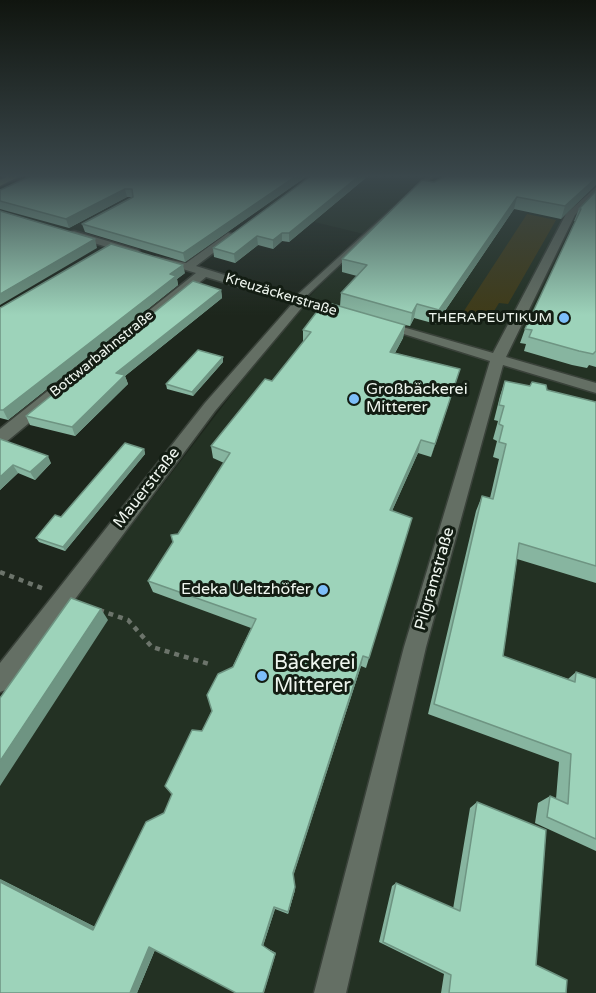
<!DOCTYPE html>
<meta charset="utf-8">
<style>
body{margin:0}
canvas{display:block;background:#1d261c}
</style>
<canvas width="596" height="993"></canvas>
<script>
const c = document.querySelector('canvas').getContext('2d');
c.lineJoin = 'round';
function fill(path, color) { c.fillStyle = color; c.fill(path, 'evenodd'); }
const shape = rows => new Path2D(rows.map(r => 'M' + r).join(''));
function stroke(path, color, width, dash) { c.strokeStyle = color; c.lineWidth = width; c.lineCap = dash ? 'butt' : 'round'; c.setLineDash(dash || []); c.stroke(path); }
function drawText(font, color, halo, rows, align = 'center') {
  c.font = font + ' "Varela Round",sans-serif'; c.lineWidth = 6; c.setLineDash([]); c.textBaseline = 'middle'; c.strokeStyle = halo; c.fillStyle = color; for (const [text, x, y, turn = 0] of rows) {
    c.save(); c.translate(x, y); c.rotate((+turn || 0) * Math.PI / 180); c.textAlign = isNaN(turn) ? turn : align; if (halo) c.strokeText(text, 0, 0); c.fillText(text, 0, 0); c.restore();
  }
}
fill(shape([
 [41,176,596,176,596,993,0,993,0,698,293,314,368,235,261,209,248,218,152,194,70,239,0,219,0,196]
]), '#233123');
fill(shape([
 [527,214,556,220,508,304,499,303,488,321,462,314]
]), '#3f3b18');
const lane = shape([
 [428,176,434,176,300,302,294,302,294,298,428,176]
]);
const street = shape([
 [596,187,596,195,575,215,506,357,596,383,596,393,503,365,426,647,346,993,314,993,404,647,490,361,375,325,382,321,493,353,566,214,596,187],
 [74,231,138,250,140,252,134,255,70,236,70,232,74,231],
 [228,233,237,235,196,266,356,316,350,320,303,306,215,411,8,689,0,692,0,663,205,403,293,303,206,277,6,442,0,444,0,429,196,273,156,261,156,257,186,263,228,233]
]);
const primary = shape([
 [8,176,20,176,0,186,0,180,8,176]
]);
stroke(lane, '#3a423a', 3);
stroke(street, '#3a423a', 3);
stroke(primary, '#3a423a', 3);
stroke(shape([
 [0,572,44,589],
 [99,610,128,620,152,647,209,664]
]), '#6c746b', 4.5, [5, 5]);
fill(lane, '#646f64');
fill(street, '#646f64');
fill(primary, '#8da16f');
fill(shape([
 [307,176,185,262,85,232,82,224,133,197,127,197,69,228,0,209,0,190],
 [310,176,368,176,289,242,282,241,273,249,258,245,235,263,214,257,213,248,311,176],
 [596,176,561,219,514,209,436,324,414,318,410,326,405,325,403,338,395,353,460,369,431,457,418,453,392,511,408,530,366,668,361,666,293,876,295,890,288,914,275,909,263,946,276,953,155,950,137,993,0,879,95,927,164,813,172,795,165,786,202,731,251,628,153,592,148,581,224,463,213,458,211,446,272,381,303,342,303,330,325,311,340,306,341,293,357,276,342,272,342,259,434,182],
 [596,191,596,367,589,365,587,368,572,365,524,351,526,344,520,343,525,329,576,221,574,221,579,209],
 [185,273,177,279,178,285,8,420,0,418,0,308],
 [221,290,222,298,125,376,128,384,75,436,30,425,26,416],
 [223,362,193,396,167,389,166,384],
 [505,381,547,390,596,402,596,583,517,559,503,656,568,679,576,672,596,679,596,851,535,823,538,803,550,796,556,799,559,762,428,714,476,511,482,496,490,498,499,459,493,457,497,441,493,439,498,421,494,420,500,396],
 [0,439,51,463,35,480,18,473,0,490],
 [144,449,145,454,65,551,39,542,36,538],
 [477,802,536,965,566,993,441,993,444,974,379,942,392,886,396,883,453,909,470,808]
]), '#87b5a0');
fill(shape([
 [296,176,307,176,185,262,183,253],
 [359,176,368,176,289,242,289,233],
 [596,178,596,185,561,219,565,206],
 [125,189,127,197,69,228,66,219],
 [517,197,514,209,436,324,439,310],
 [282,233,282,241,273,249,273,240],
 [257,236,258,245,235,263,234,254],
 [95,239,97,248,0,305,0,294],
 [183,265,185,273,177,279,178,285,8,420,3,410,170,274],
 [221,290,222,298,125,376,128,384,75,436,72,427,116,373],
 [417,304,414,318,410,326,412,313],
 [405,325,403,338,388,365,390,352],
 [223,357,223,362,193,396,192,392],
 [460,369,456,382,431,457,435,444],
 [421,440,418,453,387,522,390,510],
 [144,449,145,454,65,551,63,547],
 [48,456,51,463,35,480,30,472],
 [13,465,18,473,0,490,0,477],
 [101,609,108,620,0,786,0,761],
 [363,656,361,666,293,877,293,873],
 [0,879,103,931,93,930,0,882],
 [295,887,295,890,288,914,288,912],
 [274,907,275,909,263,946,276,953,264,993,263,993,262,945],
 [149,947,156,947,137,993,130,993]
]), '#6e9482');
const building = shape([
 [31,176,296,176,183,253,82,224,133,197,132,189,125,189,66,219,0,201,0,190,31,176],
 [311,176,359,176,289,233,282,233,273,240,257,236,234,254,213,248,311,176],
 [446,176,596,176,596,178,565,206,517,197,439,310,417,304,412,313,341,293,367,265,342,259,422,180,434,182,446,176],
 [596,191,596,351,593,354,579,351,529,337,532,330,525,329,581,209,579,209,596,191],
 [0,211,95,239,0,294,0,211],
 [111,244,183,265,170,274,176,276,3,410,0,410,0,308,111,244],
 [193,281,221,290,116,373,125,375,72,427,26,416,193,281],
 [332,304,405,325,390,352,460,369,435,444,421,440,390,510,412,518,369,658,363,656,293,873,295,887,288,912,274,907,262,945,275,954,263,993,236,993,149,947,130,993,0,993,0,882,93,930,146,822,164,813,172,794,165,786,192,730,202,731,212,711,207,695,218,674,233,667,256,619,148,581,173,542,171,535,178,534,230,453,211,446,265,379,272,381,311,332,303,330,319,309,325,311,332,304],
 [198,350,223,357,192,392,166,384,198,350],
 [505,381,530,386,532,382,546,385,547,390,596,402,596,566,519,543,503,656,575,682,576,672,596,679,596,839,547,817,550,796,568,804,571,754,434,704,482,496,493,499,506,444,499,442,503,426,499,424,504,406,499,405,505,381],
 [0,439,48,456,30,472,13,465,0,477,0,439],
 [125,443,144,449,63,547,36,538,55,515,61,517,125,443],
 [71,598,101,609,0,761,0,698,71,598],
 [477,802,546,830,536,965,567,980,566,993,449,993,451,975,383,942,396,883,460,911,477,802]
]);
fill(building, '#9dd3ba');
stroke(building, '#6e9482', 1.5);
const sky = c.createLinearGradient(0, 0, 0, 315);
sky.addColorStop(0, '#10150f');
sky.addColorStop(0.56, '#3a474b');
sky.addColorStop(1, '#3a474b00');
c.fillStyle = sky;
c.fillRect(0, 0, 596, 315);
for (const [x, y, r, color] of [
 [564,318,6,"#7dbef9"],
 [354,399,6,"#7dbef9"],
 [323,590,6,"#7dbef9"],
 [262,676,6,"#7dbef9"]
]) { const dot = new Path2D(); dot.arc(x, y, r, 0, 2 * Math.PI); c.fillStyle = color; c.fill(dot); stroke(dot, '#131d13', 2); }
drawText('14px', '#eff6ef', '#131d13', [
 ["Kreuzäckerstraße",281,295,17],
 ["Bottwarbahnstraße",102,354,-39]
]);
drawText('14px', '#eff6ef', '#131d13', [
 ["THERAPEUTIKUM",552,318]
], 'right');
drawText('16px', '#eff6ef', '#131d13', [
 ["Großbäckerei",366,390],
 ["Mitterer",366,408],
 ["Edeka Ueltzhöfer",311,590,"right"]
], 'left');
drawText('16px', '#eff6ef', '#131d13', [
 ["Mauerstraße",147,488,-52],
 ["Pilgramstraße",435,579,-74]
]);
drawText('20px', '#eff6ef', '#131d13', [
 ["Bäckerei",274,664],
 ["Mitterer",274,687]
], 'left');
</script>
